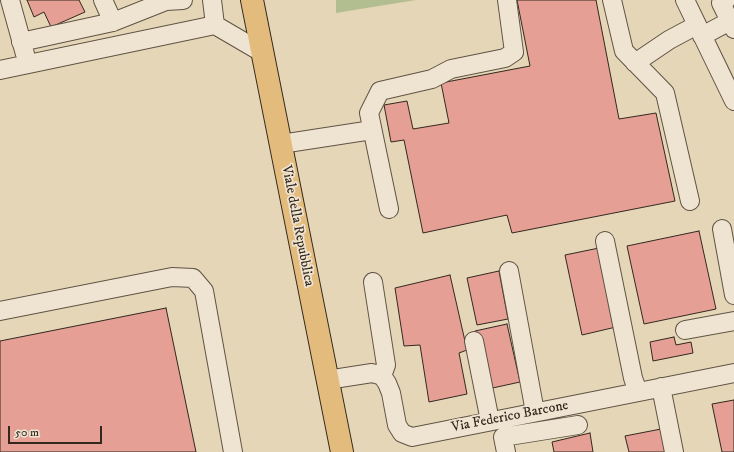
<!DOCTYPE html>
<style>
body{margin:0}
#map{position:relative;width:734px;height:452px;overflow:hidden;background:#e6d6b8;font-family:"IM FELL DW Pica",serif}
canvas{display:block}
.scale{position:absolute;left:8px;top:426px;width:94px;height:18px;box-sizing:border-box;border:2px solid #32281e;border-top:0;padding-left:5px;font-size:12px;line-height:14px;white-space:nowrap;color:#32281e;-webkit-text-stroke:3px #efe4d1;paint-order:stroke}
</style>
<div id="map">
<canvas width="734" height="452"></canvas>
<div class="scale">50 m</div>
</div>
<script>
const c = document.querySelector('canvas').getContext('2d');
c.lineJoin = 'round';
function fill(path, color) { c.fillStyle = color; c.fill(path, 'evenodd'); }
const shape = rows => new Path2D(rows.map(r => 'M' + r).join(''));
function stroke(path, color, width, dash) { c.strokeStyle = color; c.lineWidth = width; c.lineCap = dash ? 'butt' : 'round'; c.setLineDash(dash || []); c.stroke(path); }
function drawText(font, color, halo, rows, align = 'center') {
  c.font = font + ' "IM FELL DW Pica",serif'; c.lineWidth = 3.5; c.setLineDash([]); c.textBaseline = 'middle'; c.strokeStyle = halo; c.fillStyle = color; for (const [text, x, y, turn = 0] of rows) {
    c.save(); c.translate(x, y); c.rotate((+turn || 0) * Math.PI / 180); c.textAlign = isNaN(turn) ? turn : align; if (halo) c.strokeText(text, 0, 0); c.fillText(text, 0, 0); c.restore();
  }
}
fill(shape([
 [336,0,416,0,336,13]
]), '#b3be90');
const building = shape([
 [27,0,79,0,85,12,51,27,44,12,34,17,27,0],
 [517,0,596,0,619,119,656,113,675,201,512,233,507,215,423,233,404,140,391,142,384,105,407,101,413,129,449,123,441,83,530,66,517,0],
 [699,231,716,309,644,324,627,246,699,231],
 [599,248,616,327,582,335,565,255,599,248],
 [499,271,508,319,477,325,467,278,499,271],
 [450,275,467,350,459,353,467,394,429,402,420,345,404,346,395,288,450,275],
 [166,308,196,452,0,452,0,341,166,308],
 [507,324,520,382,488,389,475,331,507,324],
 [674,337,676,345,691,342,693,353,653,361,650,342,674,337],
 [734,400,734,452,722,452,712,404,734,400],
 [661,429,666,452,629,452,625,436,661,429],
 [590,433,593,452,554,452,552,442,590,433]
]);
fill(building, '#e59f94');
stroke(building, '#32281e', 1);
const minor = shape([
 [10,0,25,54],
 [103,0,113,22],
 [165,0,166,1,183,0],
 [212,0,215,25],
 [612,0,624,51,665,93,690,201],
 [685,0,734,101],
 [726,0,721,3,734,29],
 [702,36,730,21],
 [21,42,113,22,166,1],
 [635,63,669,40,697,25],
 [0,70,215,25,263,53],
 [281,144,372,130],
 [389,209,369,113,380,91,432,79,451,69,505,58,514,52,507,0],
 [722,229,734,295],
 [605,241,633,378,638,392],
 [509,271,535,412],
 [373,282,386,365,382,376],
 [0,311,172,277,193,278,204,291,233,452],
 [685,330,734,321],
 [474,341,490,421],
 [327,380,372,373,382,376,387,383,391,393,397,425,402,433,412,437,734,373],
 [661,387,674,452],
 [506,452,503,437,578,425]
]);
const major = shape([
 [252,0,342,452]
]);
stroke(minor, '#5f5444', 20);
stroke(major, '#32281e', 24);
stroke(minor, '#efe4d1', 18);
stroke(major, '#e3bb7c', 22);
drawText('14px', '#32281e', '#efe4d1', [
 ["Viale della Repubblica",297,226,79],
 ["Via Federico Barcone",510,417,-11]
]);
</script>
